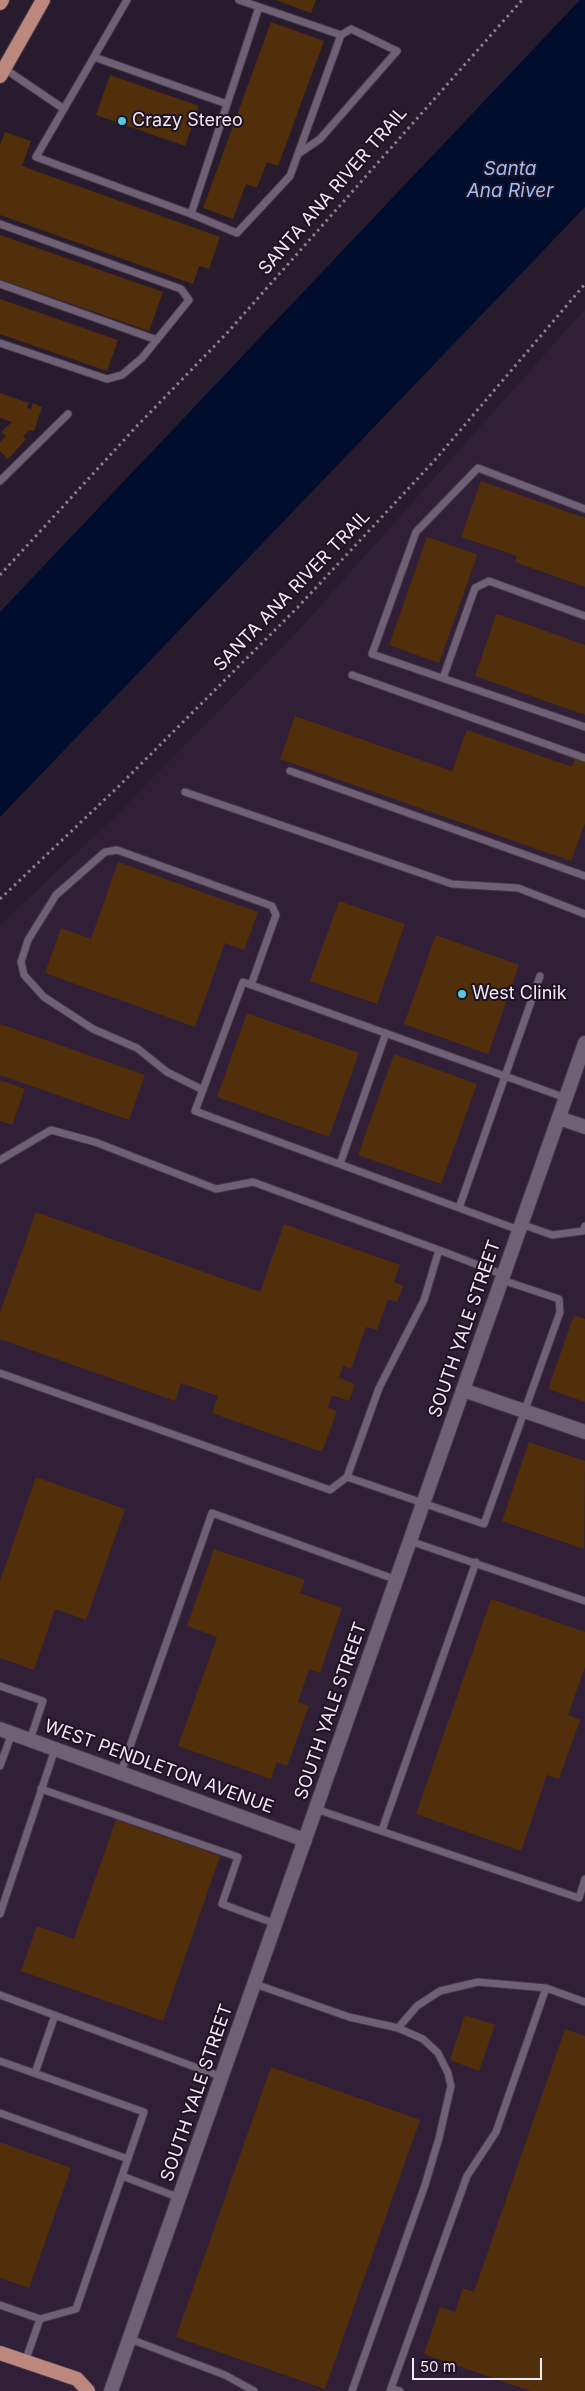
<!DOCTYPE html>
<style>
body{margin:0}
#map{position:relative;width:585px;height:2391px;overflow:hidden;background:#281b2d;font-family:Inter,sans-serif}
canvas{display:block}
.scale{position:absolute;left:412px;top:2358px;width:130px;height:22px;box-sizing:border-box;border:2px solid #f2e9f6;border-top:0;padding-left:6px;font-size:15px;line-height:18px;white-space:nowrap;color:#f2e9f6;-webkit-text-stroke:4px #1f1223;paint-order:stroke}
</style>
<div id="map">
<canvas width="585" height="2391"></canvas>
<div class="scale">50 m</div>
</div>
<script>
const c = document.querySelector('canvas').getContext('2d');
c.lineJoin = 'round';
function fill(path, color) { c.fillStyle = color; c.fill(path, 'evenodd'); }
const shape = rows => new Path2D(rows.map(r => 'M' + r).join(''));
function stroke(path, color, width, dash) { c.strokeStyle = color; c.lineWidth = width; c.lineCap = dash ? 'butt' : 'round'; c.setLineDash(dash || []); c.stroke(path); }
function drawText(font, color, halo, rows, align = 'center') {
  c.font = font + ' Inter,sans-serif'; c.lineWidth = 4; c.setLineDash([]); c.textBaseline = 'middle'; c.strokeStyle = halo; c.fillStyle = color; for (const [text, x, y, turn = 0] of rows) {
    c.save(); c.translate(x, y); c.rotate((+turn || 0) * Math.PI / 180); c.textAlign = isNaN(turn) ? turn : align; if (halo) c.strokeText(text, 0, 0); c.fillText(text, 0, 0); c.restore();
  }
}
fill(shape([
 [585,309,585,2391,0,2391,0,925,108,823,297,632]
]), '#311f37');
fill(shape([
 [580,0,585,0,585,207,0,817,0,612]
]), '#010d2d');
fill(shape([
 [276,0,316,0,311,13],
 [271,22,324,41,278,166,267,162,257,188,246,184,233,219,203,208],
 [110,75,199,106,185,146,96,115],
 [5,132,31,141,22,166,220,237,209,269,199,266,193,284,0,215,0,145],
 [0,235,163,292,149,331,0,279],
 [0,299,118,340,107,371,0,334],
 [0,393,29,403,27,408,31,409,33,403,42,407,34,431,30,430,23,436,26,439,8,459,0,451,0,442,6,436,1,432,12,422,0,418],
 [481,481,585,518,585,587,515,562,517,556,461,537],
 [427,537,476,554,477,556,439,663,389,645],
 [498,614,585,645,585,715,475,676,496,615],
 [295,716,452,771,467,730,572,767,575,758,585,762,585,823,571,861,280,759],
 [118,862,258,912,244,950,225,943,195,1027,45,973,61,928,91,939],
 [339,901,405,924,377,1004,310,981],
 [436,935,519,965,488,1054,404,1024],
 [247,1013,359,1053,329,1137,217,1097],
 [0,1024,145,1075,129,1120,0,1075],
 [394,1054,477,1084,441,1184,358,1155],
 [0,1080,25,1089,12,1125,0,1121],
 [36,1212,260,1292,284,1224,400,1265,394,1282,403,1286,397,1302,388,1299,377,1330,366,1327,351,1369,343,1366,339,1378,355,1384,349,1401,332,1395,328,1407,337,1411,322,1452,212,1413,218,1396,181,1383,175,1401,0,1339,0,1313],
 [574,1315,585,1319,585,1402,548,1389],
 [529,1442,585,1461,584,1549,502,1521],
 [36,1477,125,1509,86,1620,55,1609,34,1670,0,1658,0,1581],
 [214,1549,305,1580,300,1593,342,1608,320,1673,309,1669,298,1702,309,1706,287,1766,277,1762,271,1779,178,1746,217,1637,187,1626],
 [491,1599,585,1632,585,1667,568,1715,580,1720,559,1779,547,1775,521,1851,416,1814],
 [116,1820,220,1856,163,2021,21,1971,37,1926,74,1939],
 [465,2015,495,2025,479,2071,450,2060],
 [565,2029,585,2036,585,2391,530,2391,424,2354,440,2307,455,2312,463,2288,474,2292],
 [271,2067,420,2120,325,2389,176,2337],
 [0,2142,71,2168,29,2288,0,2278]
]), '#512f0a');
const service = shape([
 [127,0,36,157,191,214,237,233,290,176,341,35,239,0],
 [94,57,227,104],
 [5,69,64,109],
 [298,154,320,139,397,51,351,29,341,35],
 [191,214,259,7],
 [0,224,181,289,189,300,142,358,122,375,107,379,0,343],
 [0,284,157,340],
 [0,481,68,414],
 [585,509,478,468,416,532,372,654,585,727],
 [352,675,585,758],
 [443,678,475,588,489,581,585,616],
 [290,771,585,876],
 [185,792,452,884,518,888,585,914],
 [203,1090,167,1072,137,1048,93,1029,44,997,24,975,21,962,28,940,56,895,105,852,117,850,272,906,276,915,251,985],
 [0,1160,51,1130,95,1142,216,1189,253,1182,439,1250],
 [340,1164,386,1033],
 [459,1208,540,976],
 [521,1224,552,1235,583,1231,585,1226],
 [519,1230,195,1111,243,982,566,1098],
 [502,1280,559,1299,560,1312,484,1524,347,1477,379,1388,424,1300,439,1250,504,1275],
 [0,1373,330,1490,347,1477],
 [410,1541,585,1601],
 [0,1686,43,1701,30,1740],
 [0,1766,12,1733],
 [121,1772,212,1513,397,1580],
 [41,1789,238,1857,222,1904,276,1924],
 [316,1809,579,1898,585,1879],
 [382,1830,476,1562],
 [0,1914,55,1749],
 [255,1984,349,2017,398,2028,423,2039,438,2053,448,2073,451,2086,439,2138,425,2185,352,2391],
 [0,1995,222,2077],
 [398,2028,417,2006,440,1991,478,1982,546,1988],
 [0,2061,144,2112,76,2309,40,2319,25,2362],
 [35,2073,55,2015],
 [0,2113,128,2159],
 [122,2176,180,2198],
 [0,2305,40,2319],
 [130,2339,225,2375,254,2391],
 [391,2388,400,2391],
 [390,2391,467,2176,496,2132,546,1988,585,2002]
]);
const minor = shape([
 [559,1118,585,1127],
 [463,1390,585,1432],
 [0,1729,305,1840]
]);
const tertiary = shape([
 [111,2391,585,1043]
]);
const primary = shape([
 [0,3,2,0],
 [0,76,43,0],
 [0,2353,77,2379,88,2391]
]);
stroke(service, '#423846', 9);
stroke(minor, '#423846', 16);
stroke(tertiary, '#423846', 16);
stroke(primary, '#423846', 16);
stroke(shape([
 [0,575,136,427,227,333,522,0],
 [0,899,120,785,297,608,434,461,585,284]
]), '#8b808f', 3, [2.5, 4]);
stroke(service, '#706076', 7);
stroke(minor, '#706076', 14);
stroke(tertiary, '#706076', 14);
stroke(primary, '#bc887e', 14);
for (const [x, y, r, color] of [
 [122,121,5,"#55cadf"],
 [462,994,5,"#55cadf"]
]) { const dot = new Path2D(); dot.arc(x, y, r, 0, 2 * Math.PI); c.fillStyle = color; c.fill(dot); stroke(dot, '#1f1223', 2); }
drawText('18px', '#f2e9f6', '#1f1223', [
 ["Crazy Stereo",132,121],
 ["West Clinik",472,994]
], 'left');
drawText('18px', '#f2e9f6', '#1f1223', [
 ["SANTA ANA RIVER TRAIL",333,191,-49],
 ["SANTA ANA RIVER TRAIL",292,591,-46],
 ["SOUTH YALE STREET",465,1329,-71],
 ["SOUTH YALE STREET",331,1711,-71],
 ["WEST PENDLETON AVENUE",159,1767,20],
 ["SOUTH YALE STREET",197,2093,-71]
]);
drawText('italic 19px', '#9abfff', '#1f1223', [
 ["Santa",510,169],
 ["Ana River",510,191]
]);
</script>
